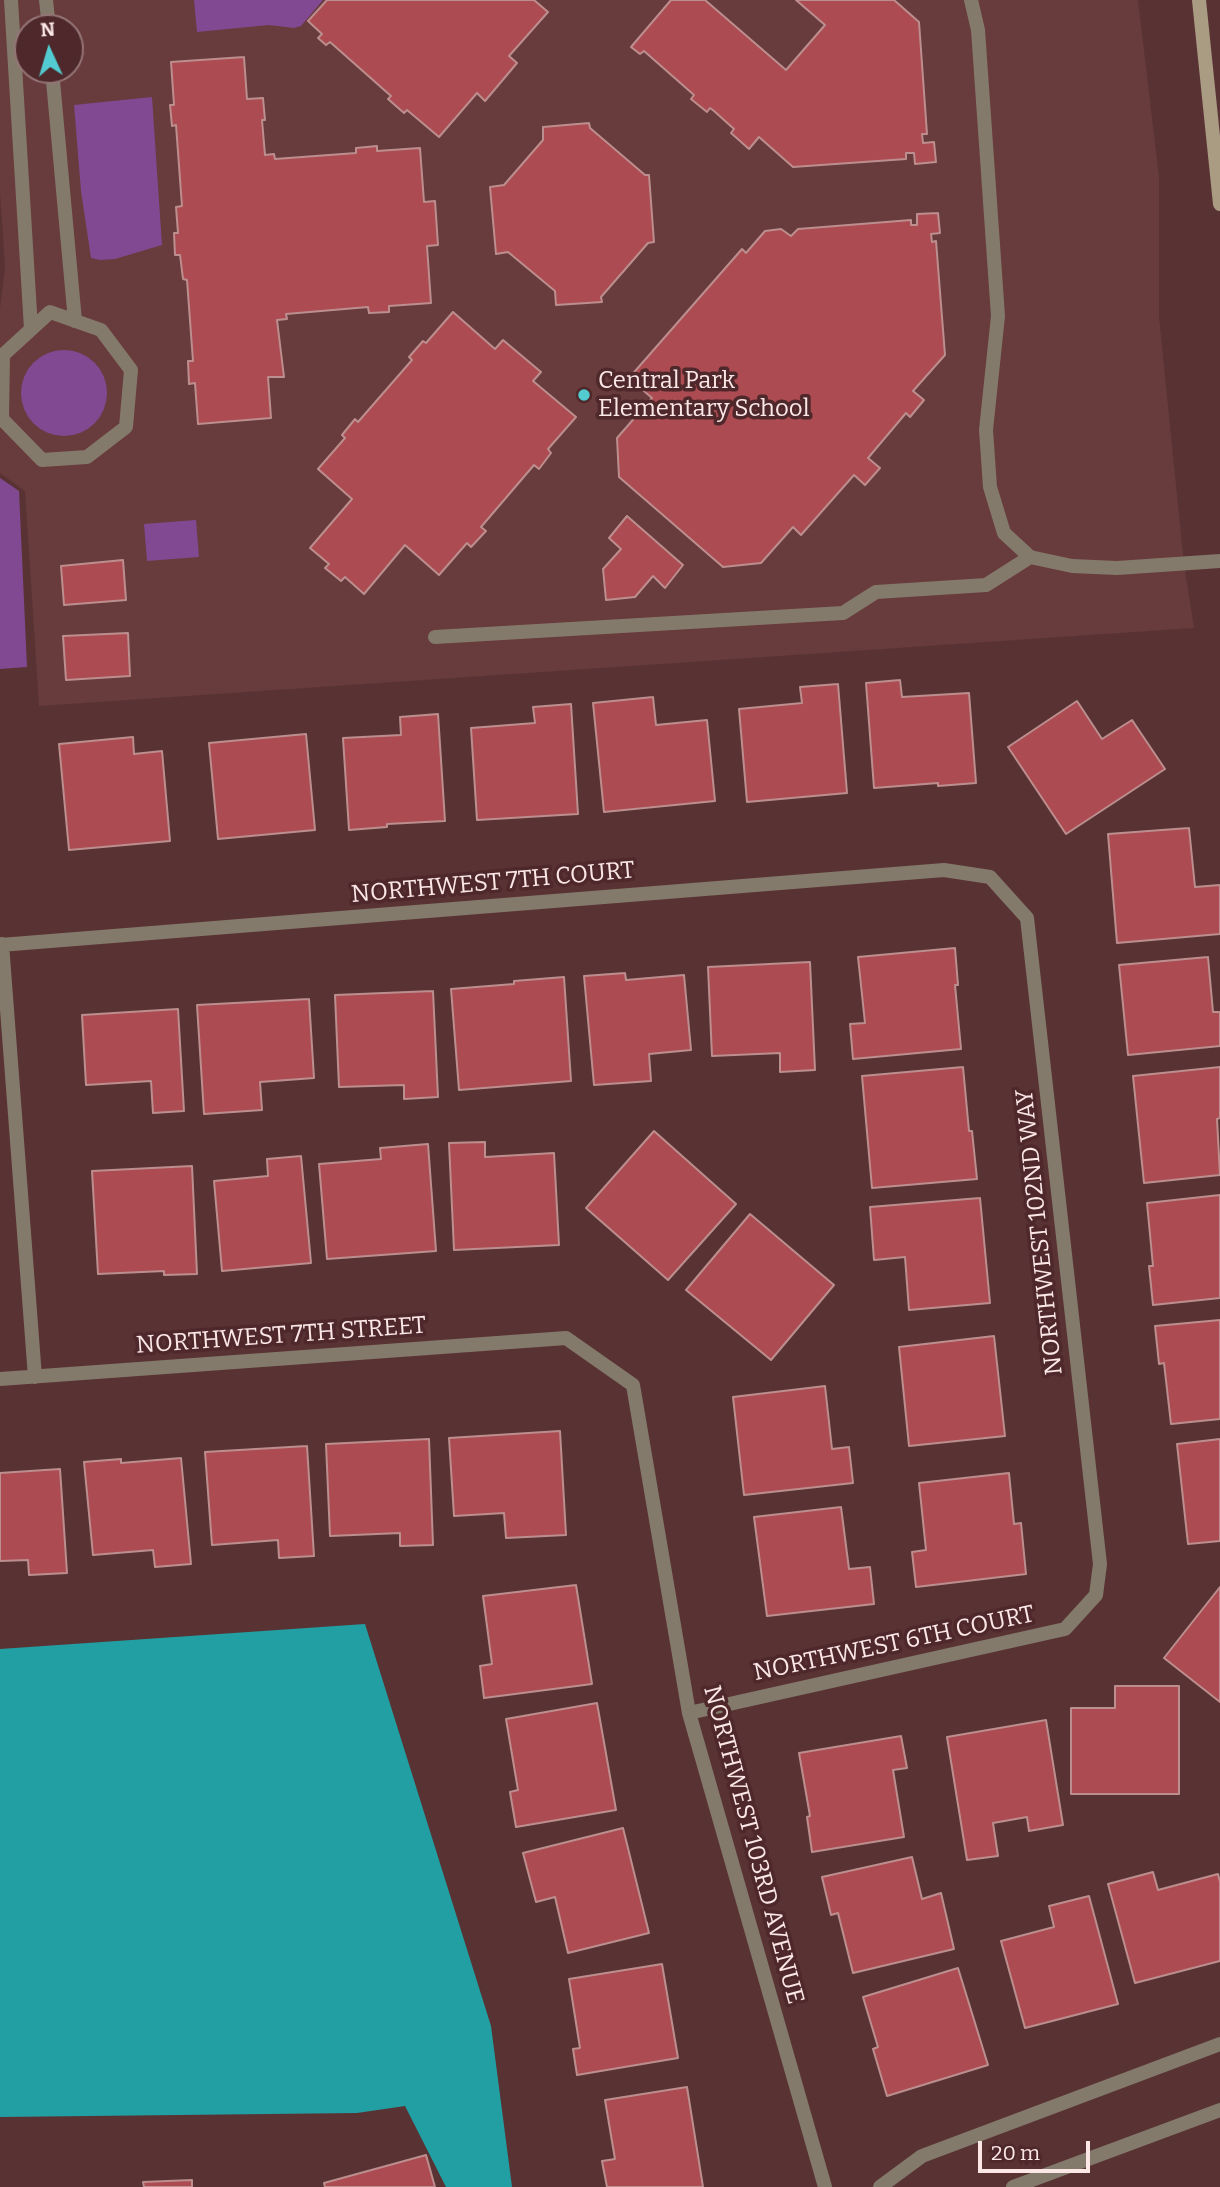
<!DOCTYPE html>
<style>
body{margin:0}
#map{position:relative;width:1220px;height:2187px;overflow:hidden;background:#593334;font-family:Bitter,serif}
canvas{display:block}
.north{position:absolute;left:14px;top:14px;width:70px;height:70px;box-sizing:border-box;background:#4e282a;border:2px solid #947476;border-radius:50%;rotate:356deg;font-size:19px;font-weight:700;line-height:28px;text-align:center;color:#fce7e7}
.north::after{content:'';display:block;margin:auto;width:24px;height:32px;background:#52ccd1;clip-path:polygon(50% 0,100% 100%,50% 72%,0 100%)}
.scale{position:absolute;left:978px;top:2141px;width:112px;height:32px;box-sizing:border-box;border:4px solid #fce7e7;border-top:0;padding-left:9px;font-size:21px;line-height:24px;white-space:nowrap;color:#fce7e7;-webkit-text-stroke:5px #4e282a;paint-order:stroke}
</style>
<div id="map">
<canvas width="1220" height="2187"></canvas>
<div class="north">N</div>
<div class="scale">20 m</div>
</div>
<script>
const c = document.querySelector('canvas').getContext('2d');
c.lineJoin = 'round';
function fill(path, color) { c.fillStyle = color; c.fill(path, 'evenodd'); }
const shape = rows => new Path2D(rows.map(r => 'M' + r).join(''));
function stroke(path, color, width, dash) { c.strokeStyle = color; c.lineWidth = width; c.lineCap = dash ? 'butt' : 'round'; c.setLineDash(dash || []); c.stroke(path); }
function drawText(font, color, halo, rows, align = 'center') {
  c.font = font + ' Bitter,serif'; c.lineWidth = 7; c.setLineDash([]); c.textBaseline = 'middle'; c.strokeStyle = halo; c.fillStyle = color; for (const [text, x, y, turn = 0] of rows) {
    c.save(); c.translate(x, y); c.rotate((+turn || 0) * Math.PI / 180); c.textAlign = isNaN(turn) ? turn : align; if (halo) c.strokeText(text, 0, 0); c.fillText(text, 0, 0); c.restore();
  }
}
fill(shape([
 [0,0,1138,0,1159,177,1159,317,1184,564,1194,628,39,706,25,491,0,473,0,308,5,266,0,193],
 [28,28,70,28,70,70,28,70]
]), '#683b3c');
fill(shape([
 [194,0,323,0,301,26,294,28,269,25,197,32],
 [152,97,162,245,115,259,100,260,91,258,81,191,74,105],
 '21 393a43 43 0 1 1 86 0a43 43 0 1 1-86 0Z',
 [0,478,19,491,27,667,0,669],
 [196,520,199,557,147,561,144,524]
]), '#814991');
fill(shape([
 [365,1624,491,2026,512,2187,446,2187,405,2106,357,2113,0,2117,0,1649]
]), '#229fa3');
const building = shape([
 [327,0,534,0,548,12,509,56,517,63,485,101,477,93,439,137,407,110,404,113,388,99,391,96,330,42,326,45,318,38,322,34,308,21,327,0],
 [671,0,705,0,786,70,825,25,796,0,894,0,919,22,927,134,922,134,923,143,934,142,936,162,915,164,914,153,906,153,906,159,793,167,759,137,749,149,731,133,734,129,714,111,710,108,707,112,691,99,694,95,644,51,640,54,631,47,671,0],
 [244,57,247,99,263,98,265,120,262,120,265,155,274,154,275,159,356,153,356,148,377,146,377,151,420,148,424,202,435,201,438,245,427,246,431,303,389,306,389,312,369,313,368,307,286,314,287,319,277,320,284,377,268,377,271,418,198,424,195,383,189,384,188,361,193,361,187,280,183,279,180,255,175,255,174,233,178,233,176,207,182,206,176,125,172,126,170,105,174,105,171,62,244,57],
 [589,123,590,128,645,175,649,175,654,242,648,243,601,297,602,302,556,305,555,291,508,252,496,254,490,187,504,185,543,140,543,127,589,123],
 [938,213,940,233,931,234,932,242,936,241,945,355,913,391,924,400,910,417,906,413,868,458,880,468,865,485,854,475,801,535,793,527,761,563,723,567,619,477,617,438,652,398,629,378,742,249,746,253,765,231,781,229,791,236,798,229,911,220,911,225,917,225,917,214,938,213],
 [453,312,495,349,503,340,541,372,533,381,576,417,548,449,551,453,539,469,534,465,481,527,486,531,471,547,467,543,439,575,405,545,364,594,345,577,341,581,325,568,329,564,310,548,352,499,318,469,345,438,342,435,355,419,358,422,412,360,409,357,423,341,426,343,453,312],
 [627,516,683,565,665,588,653,576,635,597,606,600,603,569,621,549,609,538,627,516],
 [123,560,126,600,64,605,61,566,123,560],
 [128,633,130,676,66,680,63,636,128,633],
 [900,680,902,697,969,693,976,783,938,786,938,783,874,788,866,683,900,680],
 [838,684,847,793,747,802,739,709,802,703,800,687,838,684],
 [653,697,656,725,707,720,715,801,604,812,593,703,653,697],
 [1077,701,1102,739,1132,720,1165,769,1066,834,1008,747,1077,701],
 [571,704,578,814,477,820,471,728,535,723,533,707,571,704],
 [438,714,445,821,387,824,387,827,349,830,343,738,401,735,400,717,438,714],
 [306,734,315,830,218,839,209,743,306,734],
 [133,737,134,754,162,751,170,841,69,850,59,744,133,737],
 [1189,828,1195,887,1220,885,1220,934,1117,943,1108,834,1189,828],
 [955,948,958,985,955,985,961,1049,853,1059,850,1024,865,1023,858,957,955,948],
 [1208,957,1213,1012,1220,1012,1220,1046,1128,1055,1119,965,1208,957],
 [810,962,815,1070,780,1072,780,1053,712,1056,708,967,810,962],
 [625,973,626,980,684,975,691,1050,649,1054,651,1081,594,1085,584,976,625,973],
 [564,977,571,1081,459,1090,451,989,514,984,514,981,564,977],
 [433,991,438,1097,404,1099,404,1085,339,1087,335,995,433,991],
 [309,999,314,1078,260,1082,262,1110,204,1114,197,1005,309,999],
 [178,1009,184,1111,153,1113,151,1081,86,1085,82,1015,178,1009],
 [963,1067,969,1131,972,1131,977,1179,872,1188,862,1076,963,1067],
 [1220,1067,1220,1118,1217,1119,1220,1175,1144,1183,1133,1076,1220,1067],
 [654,1131,736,1204,668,1280,586,1208,654,1131],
 [485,1142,485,1157,554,1153,559,1245,454,1250,449,1143,485,1142],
 [428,1144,436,1251,327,1259,319,1164,381,1159,380,1148,428,1144],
 [301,1156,311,1263,222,1271,214,1181,268,1176,267,1159,301,1156],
 [192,1166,197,1274,164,1275,164,1271,98,1274,92,1171,192,1166],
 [1220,1195,1220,1298,1153,1305,1149,1266,1153,1266,1147,1203,1220,1195],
 [980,1198,990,1303,909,1310,905,1257,874,1260,870,1207,980,1198],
 [750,1214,834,1285,771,1360,686,1290,750,1214],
 [1220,1320,1220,1419,1171,1424,1164,1363,1159,1364,1155,1326,1220,1320],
 [994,1336,1005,1436,909,1446,899,1347,994,1336],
 [825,1386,832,1449,849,1447,853,1483,744,1495,733,1397,825,1386],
 [560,1431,566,1535,506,1538,504,1513,454,1516,449,1438,560,1431],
 [429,1439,433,1545,400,1546,400,1533,330,1536,326,1444,429,1439],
 [1220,1439,1220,1541,1188,1544,1177,1444,1220,1439],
 [307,1446,314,1556,279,1558,278,1540,212,1545,205,1452,307,1446],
 [181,1458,191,1564,155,1567,153,1550,93,1555,84,1462,121,1459,121,1463,181,1458],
 [60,1469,67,1573,29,1575,28,1560,0,1561,0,1473,60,1469],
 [1009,1473,1014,1524,1021,1523,1026,1574,916,1587,912,1552,926,1550,919,1483,1009,1473],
 [841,1507,849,1569,870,1567,874,1604,767,1616,754,1517,841,1507],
 [576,1585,592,1684,484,1698,480,1666,492,1664,483,1596,576,1585],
 [1220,1587,1220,1702,1164,1658,1220,1587],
 [1115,1686,1179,1686,1179,1794,1071,1794,1071,1708,1115,1708,1115,1686],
 [597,1703,616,1810,516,1827,510,1792,518,1790,506,1719,597,1703],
 [1046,1720,1063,1825,1029,1831,1027,1817,993,1823,998,1856,967,1860,947,1737,1046,1720],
 [901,1736,907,1768,893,1770,904,1837,812,1852,807,1817,810,1816,799,1753,901,1736],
 [623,1828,649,1933,568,1953,555,1897,536,1902,523,1853,623,1828],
 [912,1857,922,1899,941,1893,954,1949,853,1973,838,1913,831,1915,822,1877,912,1857],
 [1153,1872,1158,1890,1218,1874,1220,1882,1220,1961,1135,1983,1108,1884,1153,1872],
 [1089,1896,1118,2004,1025,2028,1001,1941,1054,1927,1049,1906,1089,1896],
 [662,1964,678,2058,577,2075,573,2049,580,2048,569,1979,662,1964],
 [958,1968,988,2065,887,2096,873,2049,878,2047,863,1997,958,1968],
 [687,2087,703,2187,607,2187,602,2161,615,2159,605,2100,687,2087],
 [426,2155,435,2187,325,2187,324,2183,426,2155],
 [192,2180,192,2187,144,2187,143,2182,192,2180]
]);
fill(building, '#ac4b52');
stroke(building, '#bc8e8e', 2);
stroke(shape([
 [11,0,31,329],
 [46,0,49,28],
 [971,0,978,30,998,316,986,430,990,487,1004,533,1030,557,1072,566,1117,568,1220,561],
 [52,70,75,321],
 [50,312,101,330,131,370,126,427,87,457,42,460,2,419,3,355,50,312],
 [435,637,843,613,876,592,986,585,1030,557]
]), '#847a6b', 14);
stroke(shape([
 [2,944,35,1377],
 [0,945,944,870,990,877,1027,918,1100,1564,1096,1595,1065,1629,689,1713],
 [0,1379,566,1338,633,1385,689,1713,825,2187],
 [880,2187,922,2156,1220,2044],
 [1013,2187,1220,2110]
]), '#847a6b', 14);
stroke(shape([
 [1199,0,1220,204]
]), '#aa9b83', 14);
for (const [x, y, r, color] of [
 [584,395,7,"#52ccd1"]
]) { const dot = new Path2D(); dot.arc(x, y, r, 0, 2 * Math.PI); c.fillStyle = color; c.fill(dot); stroke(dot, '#4e282a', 2.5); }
drawText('24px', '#fce7e7', '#4e282a', [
 ["Central Park",598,381],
 ["Elementary School",598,409]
], 'left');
drawText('24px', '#fce7e7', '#4e282a', [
 ["NORTHWEST 7TH COURT",493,883,-5],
 ["NORTHWEST 102ND WAY",1040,1232,-96],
 ["NORTHWEST 7TH STREET",281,1336,-4],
 ["NORTHWEST 6TH COURT",894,1644,-12],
 ["NORTHWEST 103RD AVENUE",753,1845,75]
]);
</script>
